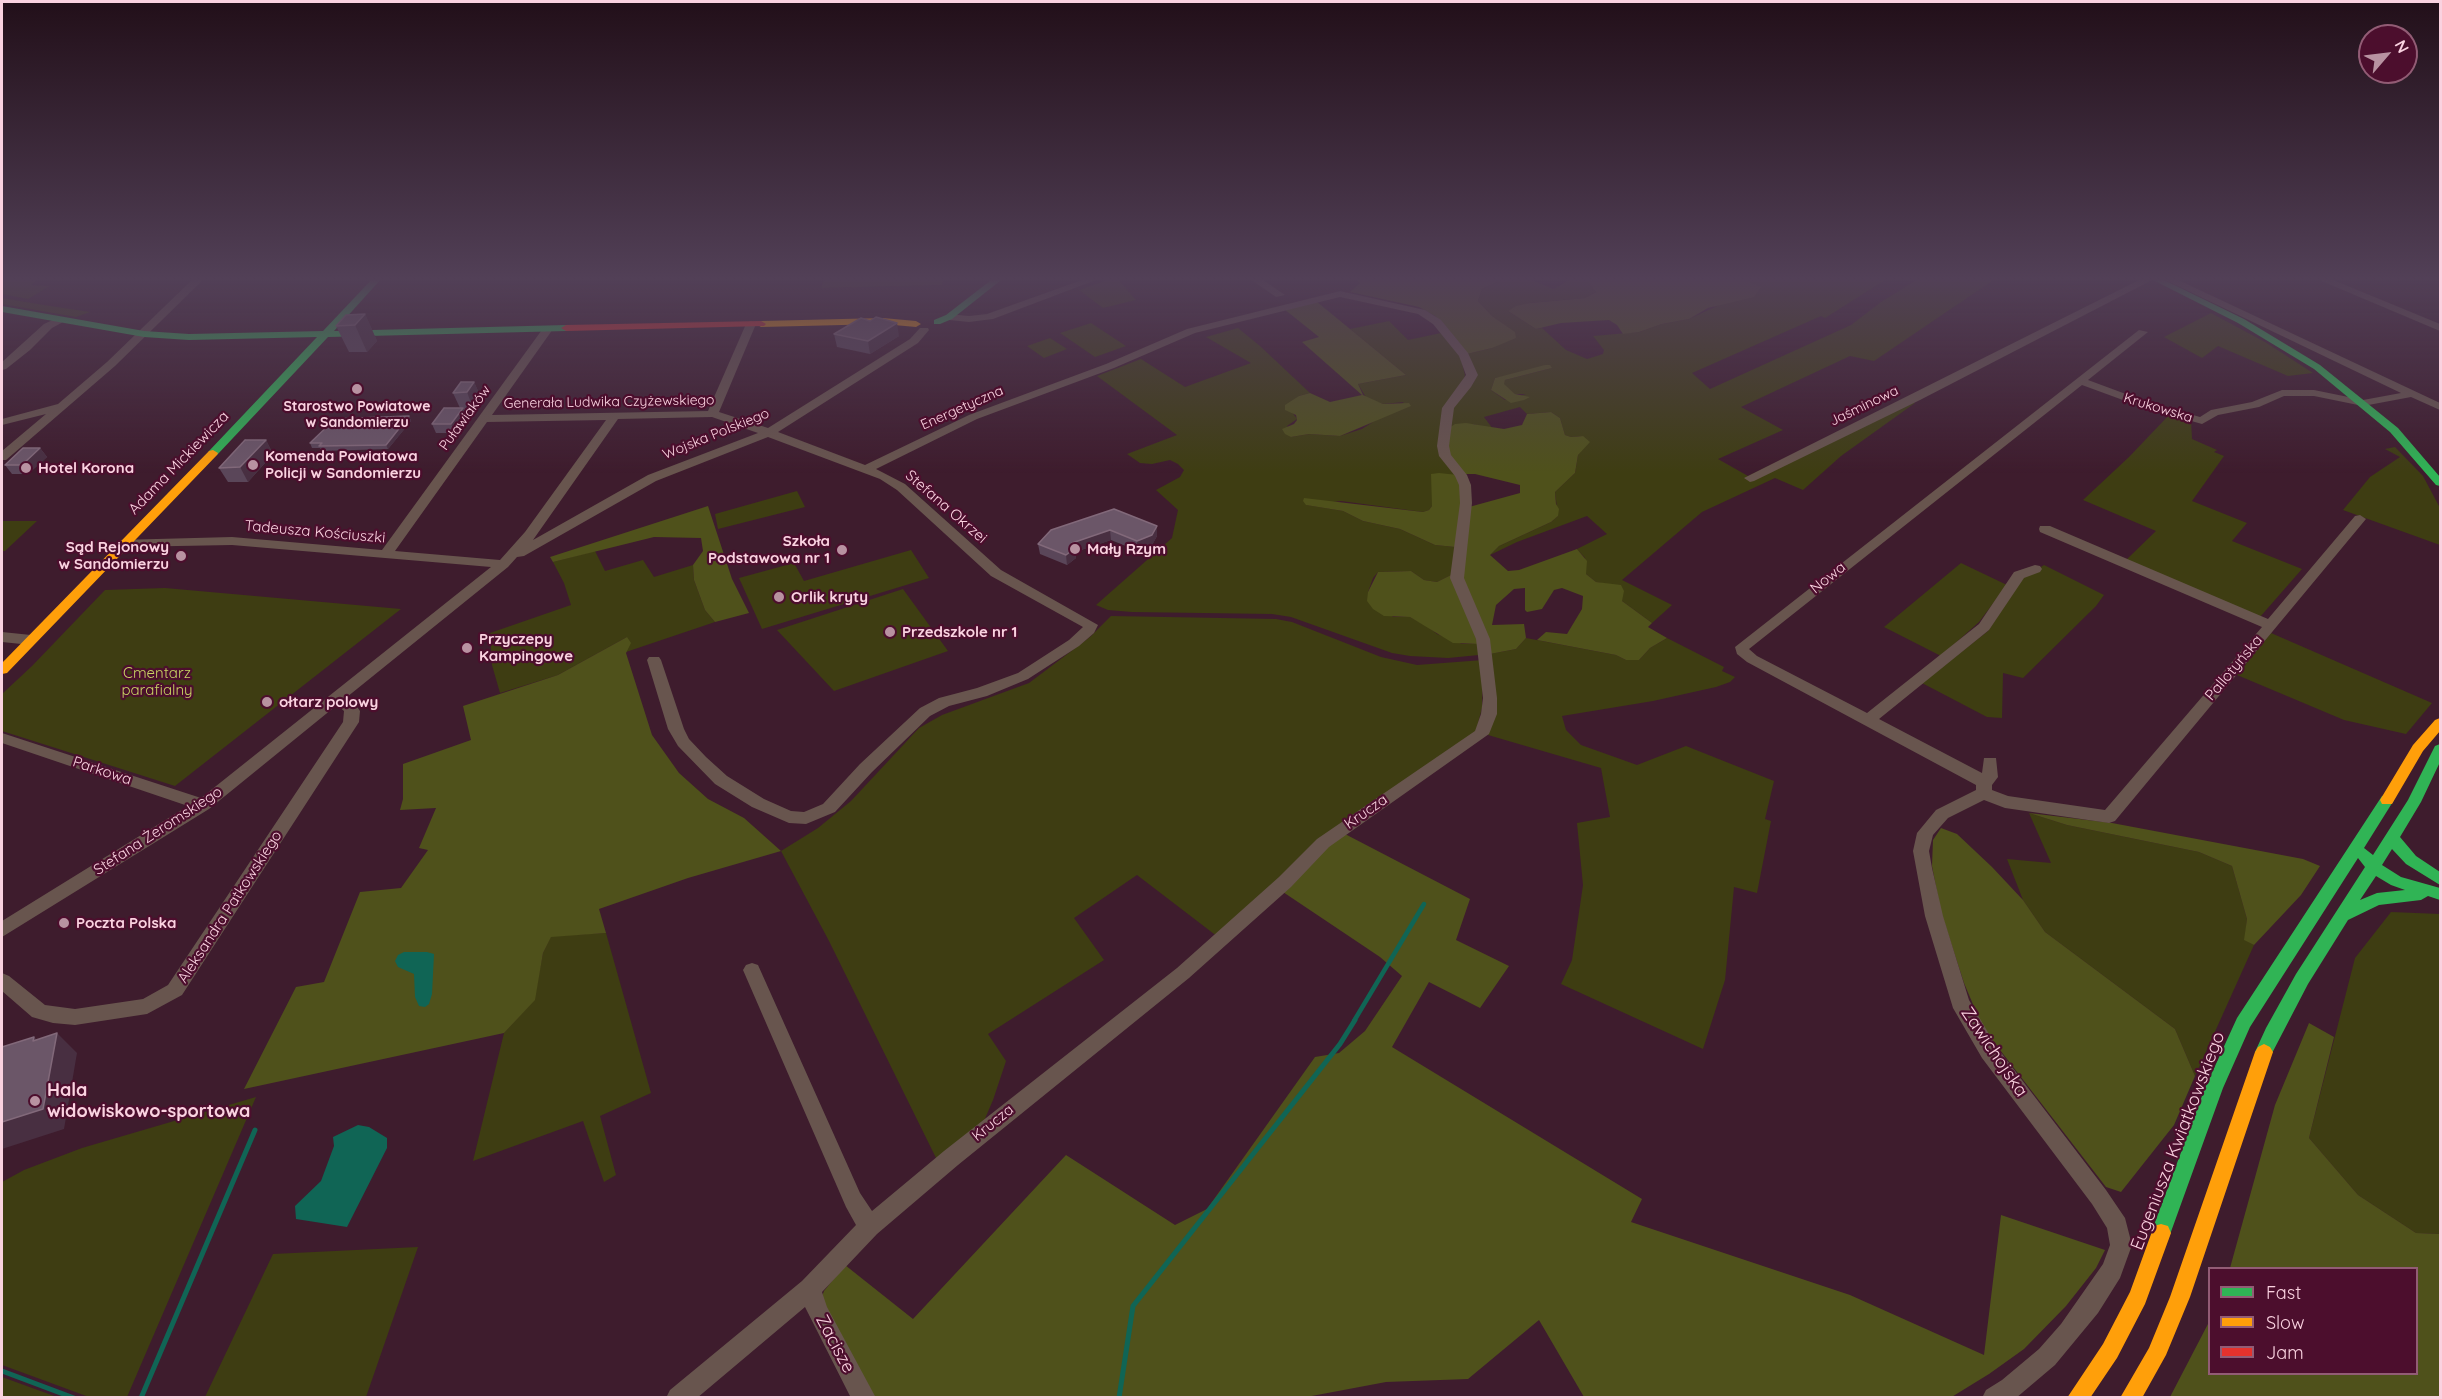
<!DOCTYPE html>
<meta charset="utf-8">
<style>
body{margin:0}
#map{position:relative;width:2442px;height:1399px;overflow:hidden;background:#3e1c2d;font-family:Quicksand,sans-serif}
canvas{display:block}
.frame{position:absolute;inset:0;border:3px solid #fad2e0;pointer-events:none}
.legend{position:absolute;left:2208px;top:1267px;width:210px;height:108px;box-sizing:border-box;background:#4c0e2d;border:2px solid #925c75;margin:0;padding:8px 10px;list-style:none;font-size:18px;color:#fad2e0}
.legend li{display:flex;align-items:center;gap:12px;height:30px}
.legend b{width:30px;border:2px solid #925c75}
.north{position:absolute;left:2358px;top:24px;width:60px;height:60px;box-sizing:border-box;background:#4c0e2d;border:2px solid #925c75;border-radius:50%;rotate:62deg;font-size:16px;font-weight:700;line-height:24px;text-align:center;color:#fad2e0}
.north::after{content:'';display:block;margin:auto;width:21px;height:27px;background:#b892a1;clip-path:polygon(50% 0,100% 100%,50% 72%,0 100%)}
</style>
<div id="map">
<canvas width="2442" height="1399"></canvas>
<div class="frame"></div>
<ul class="legend">
<li><b style="height:8px;background:#30b455"></b>Fast</li>
<li><b style="height:8px;background:#ff9f0a"></b>Slow</li>
<li><b style="height:8px;background:#e5322d"></b>Jam</li>
</ul>
<div class="north">N</div>
</div>
<script>
const c = document.querySelector('canvas').getContext('2d');
c.lineJoin = 'round';
function fill(path, color) { c.fillStyle = color; c.fill(path, 'evenodd'); }
const shape = rows => new Path2D(rows.map(r => 'M' + r).join(''));
function stroke(path, color, width, dash) { c.strokeStyle = color; c.lineWidth = width; c.lineCap = dash ? 'butt' : 'round'; c.setLineDash(dash || []); c.stroke(path); }
function drawText(font, color, halo, rows, align = 'center') {
  c.font = font + ' Quicksand,sans-serif'; c.lineWidth = 4.5; c.setLineDash([]); c.textBaseline = 'middle'; c.strokeStyle = halo; c.fillStyle = color; for (const [text, x, y, turn = 0] of rows) {
    c.save(); c.translate(x, y); c.rotate((+turn || 0) * Math.PI / 180); c.textAlign = isNaN(turn) ? turn : align; if (halo) c.strokeText(text, 0, 0); c.fillText(text, 0, 0); c.restore();
  }
}
fill(shape([
 [2,277,67,277,60,281,37,280,31,285,50,286,28,299,2,294],
 [825,277,943,277,942,285,821,288],
 [1116,277,1136,300,1103,308,1079,290],
 [1508,277,1524,277,1554,289,1574,277,1587,279,1593,284,1596,292,1585,298,1530,303,1508,311,1536,329,1542,328,1566,350,1587,359,1603,354,1604,350,1593,336,1639,332,1662,324,1689,319,1717,306,1728,278,1698,280,1677,277,1890,277,1825,318,1821,316,1692,373,1710,389,1851,325,1881,302,1921,277,1998,277,1874,361,1850,356,1741,407,1783,430,1718,459,1748,476,1907,399,1915,403,1841,456,1803,490,1775,478,1702,512,1622,580,1672,605,1652,623,1622,601,1606,584,1596,582,1586,574,1585,558,1577,549,1607,534,1587,516,1517,542,1490,555,1499,546,1551,522,1558,516,1555,492,1575,473,1578,455,1583,447,1583,436,1571,437,1565,435,1560,418,1551,412,1527,414,1520,407,1484,417,1493,429,1473,424,1449,428,1450,410,1474,382,1476,373,1467,354,1492,348,1514,332,1492,316,1478,301,1482,289],
 [1552,368,1505,380,1503,384,1515,394,1526,394,1505,400,1491,390,1495,378],
 [2,298,44,305,90,312,76,317,2,304],
 [2211,313,2265,342,2313,373,2288,376,2218,346,2202,358,2164,337],
 [1389,321,1408,340,1441,333,1460,355,1465,375,1462,385,1444,409,1458,475,1433,483,1432,506,1429,510,1423,512,1341,501,1307,505,1343,511,1363,521,1400,529,1435,545,1455,547,1453,574,1437,582,1424,580,1411,571,1378,572,1373,578,1368,592,1393,617,1410,617,1427,626,1437,634,1462,644,1479,644,1479,655,1448,658,1410,656,1392,653,1291,617,1272,614,1132,612,1108,610,1096,605,1172,538,1178,510,1156,490,1180,477,1184,470,1178,464,1170,460,1152,464,1140,463,1127,454,1177,435,1097,376,1141,359,1185,387,1251,363,1206,337,1238,328,1260,346,1310,393,1299,396,1292,412,1297,419,1287,426,1291,437,1309,434,1340,436,1362,429,1404,402,1383,404,1367,399,1358,384,1406,375,1350,329],
 [1091,323,1126,346,1095,357,1060,333],
 [1050,338,1067,349,1044,358,1027,346],
 [2170,414,2191,420,2192,439,2217,450,2214,452,2224,456,2192,501,2247,523,2232,541,2302,569,2260,617,2126,560,2156,531,2083,500,2129,457],
 [2395,447,2423,476,2440,508,2440,545,2343,510,2370,477,2400,457,2385,449],
 [797,491,805,507,718,529,715,514],
 [2,521,37,521,5,551,2,551],
 [911,550,929,578,762,629,739,578,794,563,804,581],
 [595,551,605,571,643,560,654,577,693,565,694,580,705,610,715,622,626,652,627,637,558,675,500,693,492,665,490,633,571,605,564,583,553,562],
 [1961,563,2007,585,1979,622,1941,656,1884,627],
 [2044,565,2104,595,2096,606,2023,678,2003,673,2002,718,1987,717,1922,683,1988,631,2023,578],
 [165,588,401,609,175,786,2,731,2,694,32,666,105,590],
 [903,589,948,651,834,691,777,630],
 [1111,616,1276,619,1292,622,1381,657,1417,665,1483,660,1482,708,1475,735,1449,749,1218,937,1137,875,1074,918,1104,960,988,1034,1006,1061,993,1100,981,1128,938,1162,829,941,781,851,818,828,851,801,919,728,942,715,1029,683,1090,637],
 [2271,633,2432,703,2406,734,2344,720,2237,675],
 [1526,638,1616,655,1626,660,1639,660,1650,648,1667,638,1724,667,1722,671,1735,677,1730,682,1716,687,1653,701,1562,716,1566,730,1581,745,1637,765,1686,746,1774,781,1765,819,1771,821,1757,893,1734,887,1725,980,1703,1049,1561,984,1572,960,1583,885,1577,823,1610,817,1601,768,1488,735,1492,702,1490,654,1516,649],
 [2029,813,2067,825,2199,852,2232,866,2247,919,2245,940,2254,945,2195,1076,2175,1029,2045,932,2023,900,2007,859,2051,863],
 [2391,912,2440,914,2440,1234,2416,1233,2358,1195,2309,1138,2355,958],
 [606,933,651,1093,600,1116,616,1175,604,1182,583,1121,473,1161,504,1033,534,1000,543,953,551,936],
 [256,1097,127,1397,89,1397,2,1365,2,1182,24,1170,82,1148],
 [418,1247,366,1397,205,1397,273,1254],
 [2,1377,57,1397,2,1397]
]), '#3e3d12');
fill(shape([
 [1351,277,1508,277,1482,289,1478,301,1492,316,1515,332,1516,338,1492,348,1467,354,1435,316,1419,307,1350,292,1360,283],
 [1574,277,1677,277,1698,280,1728,278,1744,280,1761,287,1754,297,1708,308,1689,319,1662,324,1639,332,1623,334,1617,325,1609,320,1561,323,1536,329,1508,311,1516,306,1530,303,1585,298,1596,292,1587,279],
 [1316,301,1406,375,1358,384,1363,395,1383,404,1409,403,1411,406,1340,436,1309,434,1291,437,1285,434,1282,429,1294,424,1297,420,1296,415,1285,410,1285,405,1299,396,1310,393,1330,402,1362,395,1302,342,1319,337,1284,309],
 [1545,365,1550,365,1552,368,1505,380,1504,384,1515,394,1530,397,1524,400,1511,403,1491,390,1495,378],
 [1551,412,1560,418,1565,435,1571,437,1583,436,1590,442,1578,455,1575,473,1555,492,1556,504,1559,509,1558,516,1551,522,1499,546,1490,555,1508,571,1519,570,1577,549,1587,561,1586,574,1596,582,1621,585,1624,591,1622,601,1652,623,1648,627,1667,638,1650,648,1639,660,1626,660,1616,655,1537,640,1546,632,1567,634,1582,609,1583,596,1562,588,1554,590,1542,609,1527,612,1525,610,1525,588,1514,589,1496,605,1492,625,1524,624,1526,638,1516,649,1490,654,1462,580,1469,507,1520,493,1520,485,1475,474,1463,474,1452,463,1446,445,1449,428,1455,424,1466,423,1504,429,1522,425,1527,414],
 [1439,473,1458,475,1464,490,1455,547,1435,545,1400,529,1363,521,1343,511,1306,505,1303,501,1304,498,1423,512,1429,510,1432,506,1431,474],
 [708,506,732,579,749,613,715,622,705,610,694,580,693,565,703,551,701,538,654,537,553,562,550,557],
 [1411,571,1424,580,1437,582,1453,574,1479,644,1453,643,1410,617,1384,616,1373,609,1367,601,1368,592,1378,572],
 [627,637,631,643,626,653,652,735,679,773,708,799,744,818,781,851,688,878,599,909,606,933,551,937,543,953,535,1000,504,1033,244,1089,296,987,324,982,360,892,401,888,428,850,419,848,436,808,400,810,403,799,403,764,471,740,463,706,558,675],
 [2029,813,2112,823,2303,859,2320,866,2301,895,2254,945,2244,940,2247,919,2232,866,2199,852,2067,825],
 [1941,828,1957,834,1992,867,2023,900,2045,932,2175,1029,2195,1076,2174,1125,2121,1192,2106,1187,1983,1028,1964,983,1941,912,1932,866,1933,840],
 [1345,834,1470,899,1456,940,1509,966,1480,1008,1429,982,1392,1047,1642,1199,1631,1222,1850,1295,1984,1355,2001,1215,2105,1250,2096,1268,2066,1306,2024,1349,1989,1374,1950,1398,1584,1397,1539,1320,1468,1379,1386,1382,1301,1398,872,1397,819,1305,824,1291,845,1265,913,1319,1066,1155,1175,1225,1207,1209,1315,1057,1339,1053,1365,1031,1402,976,1380,957,1283,892,1330,845],
 [2309,1023,2334,1037,2309,1138,2358,1195,2416,1233,2440,1234,2440,1397,2170,1397,2209,1322,2210,1374,2416,1374,2416,1268,2230,1268,2275,1105]
]), '#4f511b');
fill(shape([
 [404,952,427,952,434,954,432,994,429,1004,425,1007,419,1006,415,997,414,974,398,967,395,961,398,955],
 [358,1125,369,1127,387,1138,387,1148,347,1227,296,1219,295,1206,321,1181,334,1146,333,1137]
]), '#106555');
stroke(shape([
 [1354,1021,1424,904]
]), '#106555', 4.5);
stroke(shape([
 [2,1371,74,1398],
 [141,1398,255,1130],
 [1119,1398,1133,1306,1340,1044,1355,1020]
]), '#106555', 5);
fill(shape([
 [195,277,206,277,115,366,6,460,2,460,2,451,46,414,2,425,2,419,58,404,107,362,195,277],
 [1090,277,1104,277,993,319,969,322,949,320,944,317,949,314,969,316,987,314,1090,277],
 [1247,277,1259,277,1285,295,1276,297,1247,277],
 [2145,277,2158,277,1920,400,1754,481,1750,482,1744,478,2145,277],
 [2159,277,2172,277,2440,403,2440,410,2411,397,2363,406,2314,396,2284,396,2259,407,2218,415,2202,424,2142,407,2082,385,1749,649,1757,656,1867,713,1979,624,2014,572,2035,565,2040,566,2042,569,2040,572,2024,578,1989,630,1879,719,1982,773,1984,758,1996,758,1998,777,1992,785,1992,790,2008,796,2105,810,2262,627,2040,532,2039,529,2040,526,2050,526,2268,619,2355,516,2360,515,2366,519,2115,821,2109,823,2005,808,1984,800,1948,818,1933,835,1929,851,1932,868,1943,916,1969,1000,1996,1046,2106,1190,2125,1218,2132,1245,2120,1278,2098,1313,2055,1365,2016,1398,1982,1398,1986,1390,2002,1380,2039,1349,2061,1324,2103,1264,2110,1245,2107,1228,2092,1204,1982,1058,1953,1008,1925,916,1913,851,1917,833,1936,810,1976,790,1976,785,1747,662,1737,654,1735,647,2139,330,2148,332,2088,380,2150,403,2200,417,2211,410,2252,402,2282,390,2314,390,2363,400,2401,393,2159,277],
 [2312,277,2326,277,2440,324,2440,331,2312,277],
 [1340,291,1425,310,1441,320,1468,353,1478,375,1471,387,1454,408,1449,446,1451,455,1467,475,1471,485,1472,503,1464,578,1490,639,1497,698,1497,714,1489,734,1329,847,1291,887,1189,978,958,1165,877,1234,822,1292,827,1307,876,1398,851,1398,805,1307,697,1398,666,1398,670,1390,802,1281,856,1225,846,1207,743,970,746,965,752,963,758,965,860,1193,872,1211,944,1151,1177,968,1279,877,1317,839,1475,731,1481,714,1483,698,1476,639,1450,578,1460,503,1459,485,1455,476,1439,456,1437,446,1442,408,1466,375,1459,356,1433,324,1418,314,1340,297,1195,333,1114,368,977,419,876,469,905,484,1001,570,1098,625,1094,633,1079,646,1028,679,987,696,949,706,930,716,872,772,835,812,806,824,789,823,752,807,715,784,678,746,668,729,647,660,649,657,659,657,661,660,684,729,689,739,706,757,727,776,764,799,791,811,804,812,823,804,860,764,920,708,939,698,977,688,1018,673,1069,640,1083,627,991,576,897,490,880,479,768,437,656,481,524,556,517,557,508,567,347,697,353,701,360,711,359,722,182,995,147,1014,75,1025,53,1023,32,1017,2,991,2,973,9,976,45,1005,75,1009,143,999,168,985,343,722,344,711,337,705,209,809,2,937,2,921,188,806,2,743,2,733,201,798,491,567,232,545,124,547,119,546,117,543,119,540,232,537,382,550,544,327,548,326,553,329,492,415,708,411,746,324,751,321,756,324,719,412,768,428,910,339,920,328,928,328,929,330,918,343,778,432,865,465,969,415,1106,364,1187,329,1340,291],
 [712,417,758,433,648,475,533,540,618,419,712,417],
 [606,420,525,532,500,560,395,551,487,422,606,420],
 [59,317,63,318,63,322,52,328,30,350,6,369,2,370,2,362,44,324,59,317],
 [2,632,31,635,38,640,31,645,2,642,2,632]
]), '#68554e');
fill(shape([
 [374,277,383,277,334,331,566,325,571,328,566,331,328,337,217,455,213,456,208,453,209,451,317,337,189,340,144,337,2,312,2,306,144,331,189,334,323,331,374,277],
 [995,277,1005,277,952,319,940,324,934,324,934,320,946,315,995,277],
 [2147,277,2158,277,2244,319,2320,365,2398,428,2440,477,2440,486,2436,485,2390,432,2314,369,2238,323,2147,277],
 [2440,744,2440,762,2421,802,2400,837,2416,856,2440,872,2440,885,2406,864,2392,849,2382,865,2401,877,2440,888,2440,900,2428,896,2421,900,2379,905,2348,920,2308,984,2270,1057,2264,1060,2258,1057,2255,1052,2266,1028,2296,974,2365,867,2358,858,2250,1027,2223,1088,2168,1240,2161,1242,2154,1240,2151,1233,2205,1088,2237,1018,2382,796,2387,795,2392,796,2394,800,2364,848,2373,855,2408,800,2435,746,2440,744],
 [2376,876,2391,885,2405,890,2377,893,2360,900,2376,876]
]), '#30b455');
fill(shape([
 [883,318,916,321,921,324,916,327,883,324,761,327,756,324,761,321,883,318],
 [213,450,218,453,217,455,7,673,2,674,2,663,209,451,213,450],
 [2440,718,2440,731,2423,751,2392,804,2382,804,2380,800,2413,745,2435,720,2440,718],
 [2264,1044,2270,1047,2273,1052,2190,1297,2166,1355,2142,1398,2120,1398,2149,1348,2170,1297,2255,1052,2258,1047,2264,1044],
 [2161,1224,2168,1226,2171,1233,2145,1304,2117,1358,2090,1398,2067,1398,2103,1344,2130,1292,2154,1226,2161,1224]
]), '#ff9f0a');
fill(shape([
 [761,321,766,324,764,326,566,331,561,328,566,325,761,321]
]), '#e5322d');
fill(shape([
 [365,314,377,341,367,352,349,352,336,326],
 [870,321,899,336,870,354,837,347,834,334],
 [474,382,482,400,474,411,464,411,467,417,455,433,436,433,432,424,460,408,453,393],
 [409,416,411,421,388,449,322,451,320,448,312,448,310,443],
 [266,440,273,454,248,482,228,482,219,468],
 [40,448,47,457,28,474,12,474,5,465],
 [1114,509,1157,526,1157,536,1152,545,1138,551,1111,540,1075,552,1076,558,1067,565,1040,554,1038,544]
]), '#5a4659');
fill(shape([
 [365,314,377,341,367,352,355,325],
 [897,323,899,336,870,354,868,341],
 [474,382,482,400,474,411,467,392],
 [463,408,467,417,455,433,451,424],
 [409,416,411,421,388,449,386,445],
 [266,440,273,454,248,482,240,467],
 [40,448,47,457,28,474,22,465],
 [1157,526,1157,536,1152,545,1138,551,1137,541],
 [1110,530,1111,540,1075,552,1076,558,1067,565,1066,555,1072,543],
 [57,1033,77,1053,64,1129,2,1149,2,1122,34,1037,53,1055]
]), '#482f41');
const building = shape([
 [365,314,355,325,336,326,346,315,365,314],
 [876,317,897,323,868,341,834,334,861,318,870,321,876,317],
 [461,382,474,382,467,392,453,393,461,382],
 [444,408,463,408,451,424,432,424,444,408],
 [409,416,386,445,319,446,322,443,310,443,335,419,409,416],
 [245,440,266,440,240,467,219,468,245,440],
 [23,448,40,448,22,465,5,465,23,448],
 [1114,509,1157,526,1152,535,1137,541,1110,530,1072,543,1075,548,1066,555,1038,544,1051,530,1114,509],
 [57,1033,43,1109,2,1122,2,1047,34,1037,33,1041,57,1033]
]);
fill(building, '#6b5668');
stroke(building, '#82697a', 1.5);
const sky = c.createLinearGradient(0, 0, 0, 473);
sky.addColorStop(0, '#220f19');
sky.addColorStop(0.59, '#524057');
sky.addColorStop(1, '#52405700');
c.fillStyle = sky;
c.fillRect(0, 0, 2442, 473);
for (const [x, y, r, color] of [
 [357,389,6,"#b892a1"],
 [253,465,6,"#b892a1"],
 [26,468,6,"#b892a1"],
 [1075,549,6,"#b892a1"],
 [842,550,6,"#b892a1"],
 [181,556,6,"#b892a1"],
 [779,597,6,"#b892a1"],
 [890,632,6,"#b892a1"],
 [467,648,6,"#b892a1"],
 [267,702,6,"#b892a1"],
 [64,923,6,"#b892a1"],
 [35,1101,6,"#b892a1"]
]) { const dot = new Path2D(); dot.arc(x, y, r, 0, 2 * Math.PI); c.fillStyle = color; c.fill(dot); stroke(dot, '#4c0e2d', 2); }
drawText('14px', '#fad2e0', '#4c0e2d', [
 ["Generała Ludwika Czyżewskiego",609,402,-1],
 ["Jaśminowa",1864,406,-26],
 ["Energetyczna",962,408,-24],
 ["Krukowska",2158,408,17],
 ["Puławiaków",465,418,-54],
 ["Wojska Polskiego",716,434,-22]
]);
drawText('bold 14px', '#fad2e0', '#4c0e2d', [
 ["Starostwo Powiatowe",357,407],
 ["w Sandomierzu",357,423]
]);
drawText('bold 15px', '#fad2e0', '#4c0e2d', [
 ["Komenda Powiatowa",265,456],
 ["Policji w Sandomierzu",265,473],
 ["Hotel Korona",38,468],
 ["Szkoła",830,541,"right"],
 ["Podstawowa nr 1",830,558,"right"],
 ["Sąd Rejonowy",169,547,"right"],
 ["w Sandomierzu",169,564,"right"],
 ["Mały Rzym",1087,549],
 ["Orlik kryty",791,597],
 ["Przedszkole nr 1",902,632],
 ["Przyczepy",479,639],
 ["Kampingowe",479,656],
 ["ołtarz polowy",279,702],
 ["Poczta Polska",76,923]
], 'left');
drawText('15px', '#fad2e0', '#4c0e2d', [
 ["Adama Mickiewicza",179,463,-46],
 ["Stefana Okrzei",946,507,41],
 ["Tadeusza Kościuszki",315,532,5],
 ["Nowa",1828,578,-39],
 ["Pallotyńska",2234,668,-50],
 ["Parkowa",102,771,18],
 ["Krucza",1366,812,-35],
 ["Stefana Żeromskiego",158,831,-33],
 ["Aleksandra Patkowskiego",230,907,-57],
 ["Krucza",993,1123,-39]
]);
drawText('15px', '#c8d564', '#4c0e2d', [
 ["Cmentarz",157,673],
 ["parafialny",157,690]
]);
drawText('18px', '#fad2e0', '#4c0e2d', [
 ["Zawichojska",1994,1052,56],
 ["Eugeniusza Kwiatkowskiego",2178,1141,-69],
 ["Zacisze",835,1344,62]
]);
drawText('bold 18px', '#fad2e0', '#4c0e2d', [
 ["Hala",47,1091],
 ["widowiskowo-sportowa",47,1112]
], 'left');
</script>
